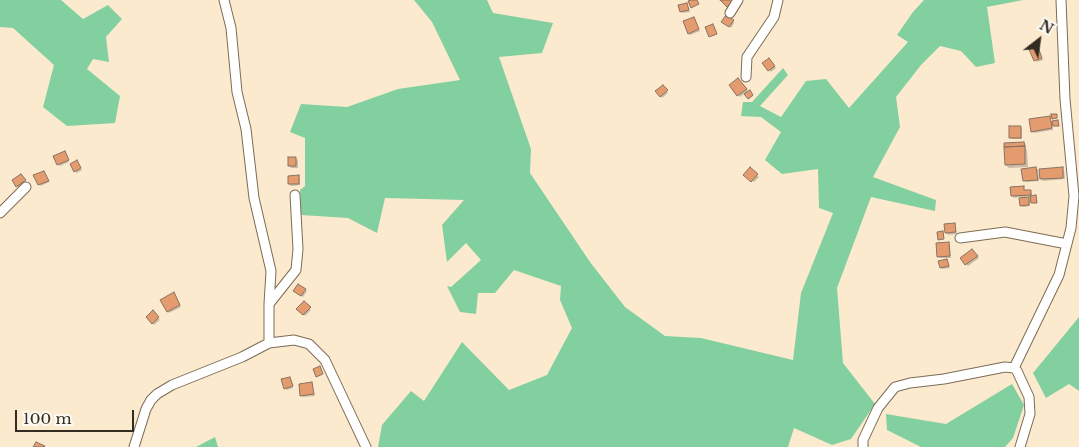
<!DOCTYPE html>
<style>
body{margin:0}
#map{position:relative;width:1079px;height:447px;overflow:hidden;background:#fceacf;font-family:"Libre Baskerville",serif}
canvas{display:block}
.north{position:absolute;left:1014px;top:15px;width:50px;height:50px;-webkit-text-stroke:4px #fdfaf4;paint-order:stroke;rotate:30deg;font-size:14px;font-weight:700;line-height:20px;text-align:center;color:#332c22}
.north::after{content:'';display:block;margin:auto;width:18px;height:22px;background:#332c22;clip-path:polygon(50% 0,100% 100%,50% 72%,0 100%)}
.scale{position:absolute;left:15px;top:410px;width:119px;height:22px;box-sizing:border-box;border:2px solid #332c22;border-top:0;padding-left:6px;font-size:15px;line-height:18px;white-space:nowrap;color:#332c22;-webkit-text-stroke:4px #fdfaf4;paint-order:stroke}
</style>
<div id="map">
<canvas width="1079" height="447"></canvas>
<div class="north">N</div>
<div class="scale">100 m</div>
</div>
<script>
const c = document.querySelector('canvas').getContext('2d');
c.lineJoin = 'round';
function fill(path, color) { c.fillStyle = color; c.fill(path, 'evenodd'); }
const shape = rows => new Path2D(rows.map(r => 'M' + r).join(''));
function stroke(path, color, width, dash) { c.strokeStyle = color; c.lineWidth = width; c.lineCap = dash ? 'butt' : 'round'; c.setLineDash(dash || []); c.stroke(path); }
fill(shape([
 [0,0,61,0,83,19,108,5,122,19,106,37,109,62,93,59,87,69,120,96,115,123,67,126,43,107,54,65,13,28,0,27],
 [414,0,487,0,493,13,553,23,542,53,499,57,531,149,530,173,590,262,625,307,665,336,701,338,793,360,801,293,833,213,819,208,818,169,782,174,765,160,781,132,761,117,741,116,743,102,752,102,783,68,788,75,760,106,781,117,806,81,826,79,849,108,908,42,897,35,913,12,924,0,1023,0,987,7,995,63,976,67,961,51,940,46,921,65,896,97,900,127,873,177,936,200,935,211,871,197,837,288,843,363,875,404,851,439,832,445,794,428,788,447,378,447,382,425,411,391,424,401,462,342,509,390,547,375,572,328,560,300,561,286,514,270,495,293,478,293,476,314,460,312,447,286,451,287,481,260,466,243,447,262,442,225,464,200,385,198,377,233,348,218,301,215,300,190,305,186,305,138,290,132,301,104,347,107,398,89,460,80,432,22],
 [1079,317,1079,391,1069,384,1046,398,1033,373],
 [1012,384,1024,405,1013,438,1005,447,921,447,887,430,886,414,946,424],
 [215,437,218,447,196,447]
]), '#82d09f');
fill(shape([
 [687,4,690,12,683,13,680,6],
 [694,18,700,31,690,35,689,33],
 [733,21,734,23,731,28,724,23],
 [1037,45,1043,60,1037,62,1030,48],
 [768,59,776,68,771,72,763,63],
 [740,81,753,96,749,99,745,93,740,97,731,85],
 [663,86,668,93,662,98,657,91],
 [1050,117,1052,122,1057,122,1058,126,1055,126,1052,124,1053,130,1034,133,1032,131],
 [1020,127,1022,129,1022,139,1012,139,1010,138],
 [1024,143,1027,151,1028,167,1009,168,1006,165],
 [65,153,69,162,60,166,58,164],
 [296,159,298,160,298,168,291,168,289,166],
 [77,161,82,170,77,173,75,171],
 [750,169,759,177,754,182,745,175],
 [1036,169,1038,170,1039,181,1026,182,1024,180],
 [1062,169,1064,170,1065,179,1043,181,1039,177],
 [45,174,49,182,41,186,35,176],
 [298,176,300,178,300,185,291,186,289,184],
 [23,177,26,182,19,188,17,186],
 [1023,187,1025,191,1030,191,1032,193,1032,203,1030,201,1030,206,1023,207,1021,205,1021,197,1014,198,1012,196],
 [1026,196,1031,196,1032,202],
 [954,224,957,234,948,235,946,233],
 [949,243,950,245,951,258,940,258,939,257],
 [972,251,979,258,968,266,962,259],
 [947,260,950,268,943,269,941,268],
 [305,290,307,291,303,297,296,293],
 [175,295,181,307,169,313,162,300],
 [304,302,311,310,305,316,298,309],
 [153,312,160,320,154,325,147,317],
 [289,378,293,388,287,390,285,388],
 [311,383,315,396,303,397,302,395]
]), '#0003');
const building = shape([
 [691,0,697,0,699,4,691,8,688,1,691,0],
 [720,0,734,0,727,7,720,0],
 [687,3,689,10,680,12,678,5,687,3],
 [726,15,734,20,729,27,721,22,726,15],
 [694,17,699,29,688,34,683,21,694,17],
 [713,24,717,34,709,37,705,27,713,24],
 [1037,44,1042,58,1034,61,1028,47,1037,44],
 [769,58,775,66,768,71,762,63,769,58],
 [738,78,747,89,737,96,729,85,738,78],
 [663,85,668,90,660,97,655,91,663,85],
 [750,90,753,95,748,99,744,94,750,90],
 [1051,114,1057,114,1057,118,1052,119,1051,114],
 [1050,116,1052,128,1031,132,1029,119,1050,116],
 [1058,120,1059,126,1053,126,1052,121,1058,120],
 [1009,126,1021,126,1021,138,1009,138,1009,126],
 [1024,142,1025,146,1004,147,1004,143,1024,142],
 [1025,146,1025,164,1005,165,1004,147,1025,146],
 [65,151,69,160,57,165,53,156,65,151],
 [288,157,296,157,296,166,288,166,288,157],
 [77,160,81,168,74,172,70,164,77,160],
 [750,167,758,174,751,182,743,175,750,167],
 [1036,167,1038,180,1023,181,1021,169,1036,167],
 [1063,167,1063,178,1040,179,1039,169,1063,167],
 [44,171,49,181,38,185,33,175,44,171],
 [21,174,26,180,16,187,12,180,21,174],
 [299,175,299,184,288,184,288,176,299,175],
 [1024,186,1024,190,1031,190,1031,195,1011,196,1010,187,1024,186],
 [1036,195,1037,203,1031,203,1030,196,1036,195],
 [1029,197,1029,205,1020,206,1019,198,1029,197],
 [955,223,956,232,945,233,944,224,955,223],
 [943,231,944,239,938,240,937,232,943,231],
 [949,242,950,256,937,257,936,243,949,242],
 [972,249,978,256,965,265,960,258,972,249],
 [947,259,949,266,940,268,938,261,947,259],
 [298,284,306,289,301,296,293,291,298,284],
 [174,292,180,305,167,312,160,300,174,292],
 [304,301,311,307,303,315,296,309,304,301],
 [153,310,159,317,152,324,146,317,153,310],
 [320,366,323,374,316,377,313,369,320,366],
 [290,377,293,386,284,389,281,379,290,377],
 [312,382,314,394,300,396,299,384,312,382],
 [36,442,45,446,44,447,33,447,36,442]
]);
fill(building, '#e49c6f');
stroke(building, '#8b7161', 1);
const minor = shape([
 [224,0,231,28,237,92,246,129,254,198,271,271,269,304,269,343],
 [730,13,738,0],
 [746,77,747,57,774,17,778,0],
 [0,213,26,187],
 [960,238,1005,232,1067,244],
 [269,304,296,270,298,249,295,195],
 [1014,368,1059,275,1071,228,1074,196,1065,99,1061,0],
 [134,447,146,409,151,400,157,394,172,385,242,357,269,343,294,340,309,344,325,360,366,447],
 [863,447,863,440,878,408,895,387,910,383,944,379,1005,367,1014,368,1017,371,1029,397,1030,414,1020,447]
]);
stroke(minor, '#7c6c55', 11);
stroke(minor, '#fff', 9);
</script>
